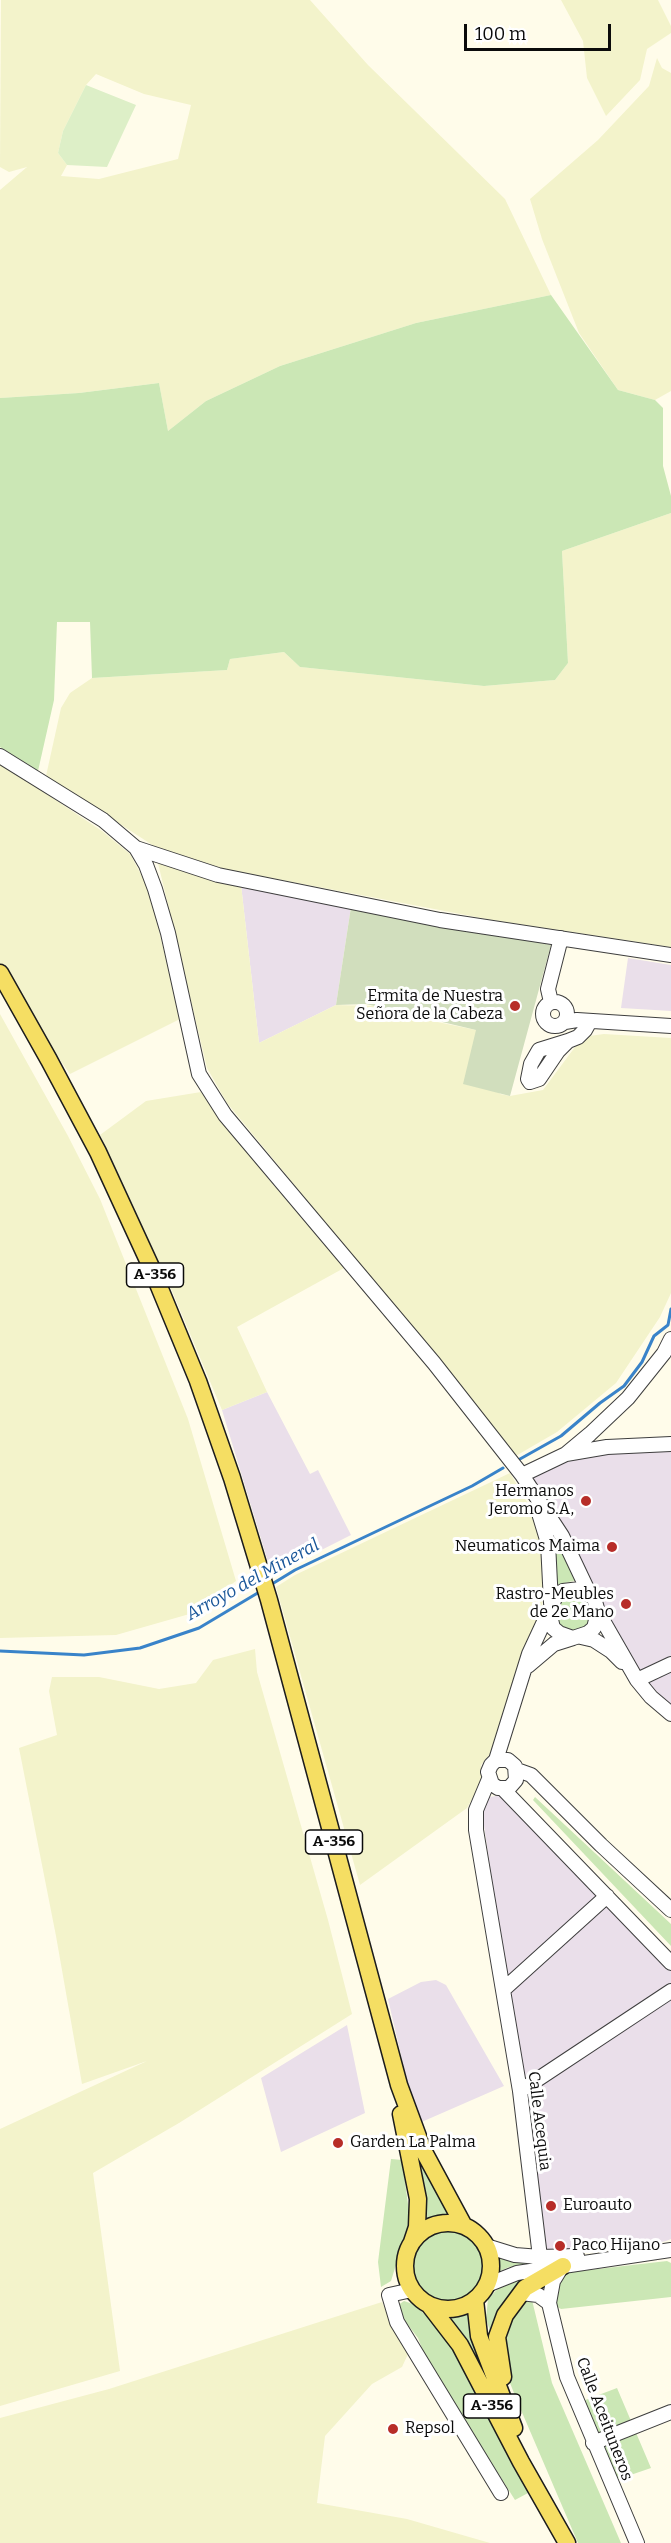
<!DOCTYPE html>
<meta charset="utf-8">
<style>
body{margin:0}
#map{position:relative;width:671px;height:2543px;overflow:hidden;background:#fffcea;font-family:Bitter,serif}
canvas{display:block}
.scale{position:absolute;left:464px;top:24px;width:147px;height:27px;box-sizing:border-box;border:3px solid #0b0b0b;border-top:0;padding-left:8px;font-size:18px;line-height:21px;white-space:nowrap;color:#0b0b0b;-webkit-text-stroke:4px #fff;paint-order:stroke}
</style>
<div id="map">
<canvas width="671" height="2543"></canvas>
<div class="scale">100 m</div>
</div>
<script>
const c = document.querySelector('canvas').getContext('2d');
c.lineJoin = 'round';
function fill(path, color) { c.fillStyle = color; c.fill(path, 'evenodd'); }
const shape = rows => new Path2D(rows.map(r => 'M' + r).join(''));
function stroke(path, color, width, dash) { c.strokeStyle = color; c.lineWidth = width; c.lineCap = dash ? 'butt' : 'round'; c.setLineDash(dash || []); c.stroke(path); }
function drawText(font, color, halo, rows, align = 'center') {
  c.font = font + ' Bitter,serif'; c.lineWidth = 6; c.setLineDash([]); c.textBaseline = 'middle'; c.strokeStyle = halo; c.fillStyle = color; for (const [text, x, y, turn = 0] of rows) {
    c.save(); c.translate(x, y); c.rotate((+turn || 0) * Math.PI / 180); c.textAlign = isNaN(turn) ? turn : align; if (halo) c.strokeText(text, 0, 0); c.fillText(text, 0, 0); c.restore();
  }
}
fill(shape([
 [241,885,351,907,336,1005,259,1043],
 [628,958,671,965,671,1011,621,1008],
 [267,1392,310,1474,318,1470,351,1535,272,1575,222,1410],
 [671,1450,671,1707,634,1667,531,1482,532,1478,543,1468,600,1454],
 [504,1795,671,1971,671,2239,666,2241,645,2246,546,2255,482,1812,489,1797],
 [436,1980,446,1985,504,2086,417,2124,388,1999,421,1982],
 [347,2025,365,2113,281,2152,261,2078]
]), '#eadfea');
fill(shape([
 [1,0,310,0,368,65,505,199,551,295,416,323,280,366,206,401,168,431,159,383,79,393,0,398,0,190,27,167,9,172,0,167],
 [96,74,144,94,191,105,178,159,99,179,61,176,67,165,58,153,63,131,86,85],
 [561,0,658,0,671,26,671,33,647,49,640,80,606,116,587,78,583,41],
 [657,58,662,68,671,73,671,391,655,400,618,390,579,333,542,239,530,199,598,140,649,86],
 [671,513,671,947,492,920,224,869,157,848,46,776,61,708,70,693,92,678,227,670,230,659,284,652,300,667,484,686,555,680,568,663,562,551],
 [0,763,102,831,130,854,149,889,180,1019,70,1074,10,990,0,966],
 [158,863,241,885,259,1043,336,1005,373,1006,404,1015,476,1030,500,1094,510,1096,543,1090,575,1047,589,1036,604,1034,671,1038,671,1293,660,1317,616,1383,557,1432,514,1457,442,1364,227,1103,207,1068],
 [0,1014,68,1136,100,1199,188,1419,236,1581,193,1613,116,1635,0,1638],
 [201,1092,266,1176,344,1268,237,1327,267,1392,222,1410,172,1291,100,1135,146,1101],
 [510,1473,537,1519,545,1556,542,1606,493,1750,481,1765,481,1783,467,1808,360,1885,276,1587,295,1575],
 [255,1649,257,1672,328,1920,352,2014,179,2123,93,2173,120,2371,0,2406,0,2129,147,2061,82,2084,56,1936,19,1748,57,1735,49,1691,52,1677,99,1677,159,1689,196,1683,213,1660],
 [382,2302,396,2332,409,2352,402,2367,372,2384,325,2436,317,2503,407,2519,490,2543,0,2543,0,2418,109,2389]
]), '#f3f3cb');
fill(shape([
 [551,295,618,390,655,400,663,408,663,466,671,496,671,513,562,551,568,663,555,680,484,686,300,667,284,652,230,659,227,670,92,678,90,622,57,622,54,700,38,771,0,747,0,398,79,393,159,383,168,431,206,401,280,366,416,323],
 [555,1537,577,1580,556,1585],
 '555 1614a18 18 0 1 1 36 0a18 18 0 1 1-36 0Z',
 [535,1797,671,1924,671,1946,533,1800],
 [415,2145,448,2211,448,2214,427,2218],
 [391,2159,402,2160,410,2219,391,2281,381,2287,378,2262],
 '412 2266a36 36 0 1 1 72 0a36 36 0 1 1-72 0Z',
 [499,2257,556,2262,509,2267,500,2271],
 [667,2261,671,2263,671,2297,561,2309,554,2305,553,2291,563,2273],
 [534,2276,523,2282,509,2295,498,2315,492,2337,486,2319,488,2299,505,2281],
 [520,2299,532,2300,552,2383,621,2543,578,2543,518,2403,504,2368,506,2322],
 [404,2301,413,2304,447,2334,469,2371,528,2493,515,2500,427,2361,418,2338,398,2312,398,2305],
 [470,2314,484,2370,450,2318],
 [617,2388,651,2468,613,2481,580,2402]
]), '#cbe7b5');
fill(shape([
 [351,907,551,945,510,1096,463,1084,476,1030,366,1004,336,1005]
]), '#d1debd');
fill(shape([
 [86,85,136,105,107,167,67,165,58,153,63,131]
]), '#ddefc7');
stroke(shape([
 [520,1459,561,1436,600,1403,624,1386,642,1362,654,1336,668,1325,671,1309],
 [272,1584,295,1570,472,1486,503,1468],
 [0,1651,84,1655,140,1648,199,1628,261,1591]
]), '#3983c9', 3);
const minor = shape([
 [0,756,103,820,136,848,146,865,155,889,168,933,199,1074,225,1115,434,1363,522,1475,562,1536,590,1595],
 [136,848,218,875,440,920,671,955],
 '543 1014a12 12 0 1 1 24 0a12 12 0 1 1-24 0Z',
 [551,1002,548,989,561,938],
 [565,1022,577,1020,671,1026],
 [568,1041,539,1050,531,1064,528,1079,530,1082,539,1079,558,1051,568,1041,578,1037,585,1030,590,1021],
 [566,1454,590,1434,628,1398,664,1353,671,1339],
 [522,1475,566,1454,607,1447,671,1444],
 [538,1510,548,1543,551,1603],
 [598,1612,637,1680,651,1697,671,1714],
 [581,1637,594,1640,611,1651,622,1662],
 [528,1666,554,1644,573,1638],
 [637,1680,671,1664],
 [496,1760,508,1760,515,1766,516,1780,509,1788,498,1788,492,1784,488,1772,491,1765,496,1760,529,1654,556,1596,563,1591,580,1589,594,1598,598,1612,594,1628,588,1633,573,1638,559,1633,553,1628,549,1611],
 [517,1770,531,1775,601,1845,671,1910],
 [489,1779,476,1810,476,1830,520,2091,540,2257],
 [503,1789,671,1963],
 [503,1990,607,1896],
 [520,2091,671,1991],
 [486,2246,515,2255,540,2257,577,2256],
 [561,2268,553,2281,549,2303,567,2377,637,2543],
 [487,2285,517,2273,671,2250],
 [412,2290,389,2295,397,2322,501,2493],
 [521,2293,538,2295,549,2303],
 [593,2443,671,2412]
]);
const major = shape([
 [0,973,49,1060,98,1152,151,1267,198,1381,232,1478,269,1600,399,2085,423,2150,464,2226],
 [401,2114,418,2199,417,2227,412,2242],
 '405 2266a43 43 0 1 1 86 0a43 43 0 1 1-86 0Z',
 [475,2300,479,2336,514,2428],
 [430,2306,460,2345,521,2462,567,2543],
 [503,2377,497,2337,505,2315,525,2288,563,2266]
]);
stroke(minor, '#3e3e3e', 16);
stroke(major, '#1c1c1c', 19);
stroke(minor, '#fff', 14);
stroke(major, '#f5de63', 16);
for (const [x, y, r, color] of [
 [515,1006,6,"#b72d28"],
 [586,1501,6,"#b72d28"],
 [612,1547,6,"#b72d28"],
 [626,1604,6,"#b72d28"],
 [338,2143,6,"#b72d28"],
 [551,2206,6,"#b72d28"],
 [560,2246,6,"#b72d28"],
 [393,2429,6,"#b72d28"]
]) { const dot = new Path2D(); dot.arc(x, y, r, 0, 2 * Math.PI); c.fillStyle = color; c.fill(dot); stroke(dot, '#fff', 2); }
for (const [x, y, w] of [
 [155,1275,57],
 [334,1842,57],
 [492,2406,57]
]) { const box = new Path2D(); box.roundRect(x - w / 2, y - 12, w, 24, 4.5); c.fillStyle = '#fff'; c.fill(box); stroke(box, '#0b0b0b', 1.5); }
drawText('bold 15px', '#0b0b0b', null, [
 ["A-356",155,1275],
 ["A-356",334,1842],
 ["A-356",492,2406]
]);
drawText('16px', '#0b0b0b', '#fff', [
 ["Ermita de Nuestra",503,997],
 ["Señora de la Cabeza",503,1015],
 ["Hermanos",574,1492],
 ["Jeromo S.A,",574,1510],
 ["Neumaticos Maima",600,1547],
 ["Rastro-Meubles",614,1595],
 ["de 2e Mano",614,1613],
 ["Garden La Palma",350,2143,"left"],
 ["Euroauto",563,2206,"left"],
 ["Paco Hijano",572,2246,"left"],
 ["Repsol",405,2429,"left"]
], 'right');
drawText('16px', '#0b0b0b', '#fff', [
 ["Calle Acequia",539,2121,83],
 ["Calle Aceituneros",604,2419,69]
]);
drawText('italic 18px', '#195699', '#fff', [
 ["Arroyo del Mineral",253,1580,-29]
]);
</script>
